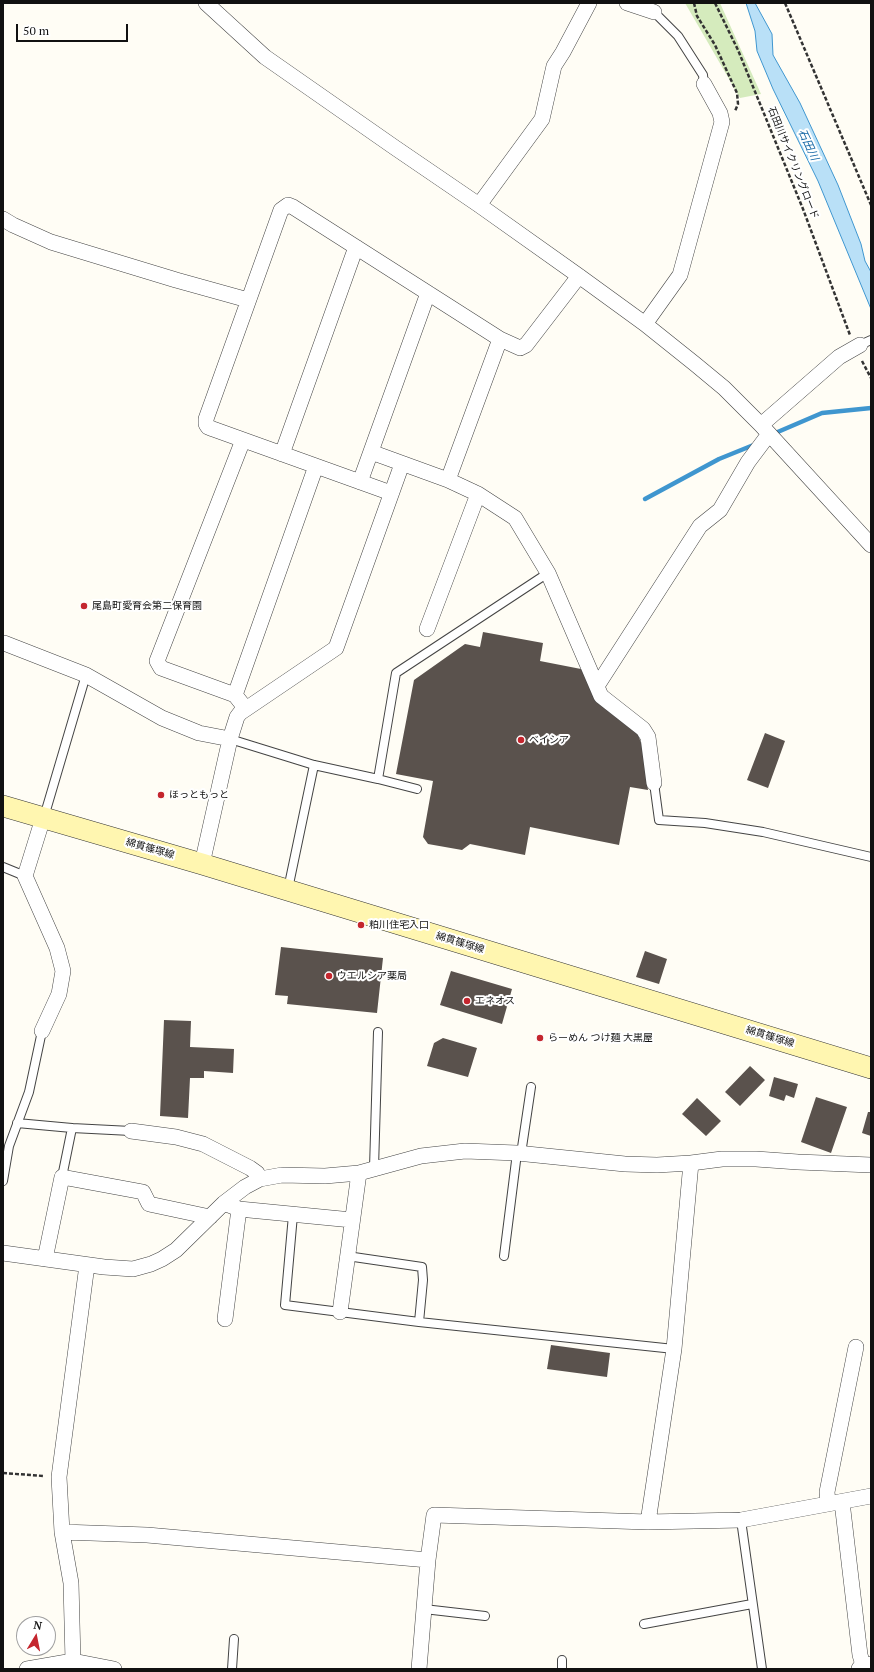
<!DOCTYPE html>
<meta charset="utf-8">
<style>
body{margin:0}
#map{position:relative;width:874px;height:1672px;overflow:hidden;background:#fffdf5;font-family:"PT Serif",serif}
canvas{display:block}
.frame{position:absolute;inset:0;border:4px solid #111;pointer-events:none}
.north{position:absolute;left:16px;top:1616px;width:40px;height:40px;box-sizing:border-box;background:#fff;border:1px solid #a0a0a0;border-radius:50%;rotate:10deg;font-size:11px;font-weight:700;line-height:16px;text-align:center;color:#111}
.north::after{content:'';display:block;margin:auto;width:14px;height:18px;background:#c4262e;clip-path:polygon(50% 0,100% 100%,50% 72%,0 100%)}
.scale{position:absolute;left:16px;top:24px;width:112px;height:18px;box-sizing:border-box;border:2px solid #111;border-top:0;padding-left:5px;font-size:12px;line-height:14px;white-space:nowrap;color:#111;-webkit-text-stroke:3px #fff;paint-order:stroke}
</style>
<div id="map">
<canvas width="874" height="1672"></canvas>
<div class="frame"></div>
<div class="north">N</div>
<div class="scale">50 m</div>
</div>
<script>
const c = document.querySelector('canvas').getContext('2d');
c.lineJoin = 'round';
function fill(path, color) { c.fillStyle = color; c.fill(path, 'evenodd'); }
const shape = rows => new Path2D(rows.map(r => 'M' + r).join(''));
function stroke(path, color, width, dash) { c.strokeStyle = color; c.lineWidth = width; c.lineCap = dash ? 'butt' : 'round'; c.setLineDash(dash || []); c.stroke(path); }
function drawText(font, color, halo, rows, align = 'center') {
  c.font = font + ' "PT Serif","Noto Sans JP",serif'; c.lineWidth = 4; c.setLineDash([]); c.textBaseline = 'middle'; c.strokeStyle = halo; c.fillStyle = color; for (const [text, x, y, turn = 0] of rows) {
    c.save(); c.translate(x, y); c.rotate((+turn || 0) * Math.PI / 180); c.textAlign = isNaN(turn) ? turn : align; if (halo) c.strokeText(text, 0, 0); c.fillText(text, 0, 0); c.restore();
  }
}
fill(shape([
 [685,3,720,3,761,94,740,98]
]), '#d5ebbd');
const water = shape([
 [746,3,755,3,772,34,773,55,800,103,838,185,861,244,865,261,871,272,871,309,818,181,773,89,757,51,755,31,746,3]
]);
fill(water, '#b9e0f7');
stroke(water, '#3f96cf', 1);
stroke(shape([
 [773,434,822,413,871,408],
 [645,499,719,459,756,444]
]), '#3f96cf', 4.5);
fill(shape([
 [483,632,543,643,540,661,581,669,637,732,643,748,648,790,630,787,619,845,530,827,525,855,470,844,462,850,428,844,423,837,433,781,396,774,414,680,465,644,480,647],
 [765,733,785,741,768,788,747,780],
 [281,947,383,958,377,1013,287,1004,288,996,275,995],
 [645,951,667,959,659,984,636,977],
 [451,971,512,989,502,1024,440,1005],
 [164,1020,191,1021,190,1047,234,1049,233,1073,204,1071,204,1078,190,1078,188,1118,160,1116],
 [443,1038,477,1048,468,1077,427,1066,434,1043],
 [750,1066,765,1080,740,1106,725,1092],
 [774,1077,798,1084,794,1098,786,1095,784,1101,769,1096],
 [816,1097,847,1107,831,1153,801,1142],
 [697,1098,721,1121,706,1136,682,1114],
 [868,1112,871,1112,871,1136,862,1133],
 [551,1345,610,1353,607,1377,547,1369]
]), '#5a524d');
const service = shape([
 [654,12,678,36,703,75,704,84],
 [860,345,871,340],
 [230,739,314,765,378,779,417,789],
 [378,779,396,673,548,573],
 [654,783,659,820,705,823,763,832,871,857],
 [44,817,86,675],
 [3,867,25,876],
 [288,889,314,765],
 [17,1123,72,1128,131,1131],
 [521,1154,531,1087],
 [374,1168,378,1032],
 [62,1177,72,1128],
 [3,1181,9,1146,29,1092,42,1031],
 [293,1215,285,1305,419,1322,674,1349],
 [347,1256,422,1267,423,1280,419,1322],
 [504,1256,517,1153],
 [741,1520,762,1669],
 [424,1609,485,1616],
 [644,1624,752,1604],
 [232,1669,234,1639],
 [562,1669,562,1660]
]);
const minor = shape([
 [206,3,265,57,394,147,479,205,579,276,645,324,695,364,724,388,761,425,871,545],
 [627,3,654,12],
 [479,205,542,119,554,66,563,52,589,3],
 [3,219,13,225,51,242,176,280,248,300],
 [645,324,680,275,722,122,720,113,704,84],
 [761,425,839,357,860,345],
 [243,440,157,661,161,668,235,695,246,709],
 [371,452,448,480,478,494,515,518,548,573,601,696,643,729,648,737,654,783],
 [282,454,356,247],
 [448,480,500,339],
 [360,482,428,293],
 [391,493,213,429,208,427,206,424,206,419,281,210,288,205,293,207,500,339,520,348,526,345,579,276],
 [427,629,478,494],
 [4,643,86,675,162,718,199,733,230,739],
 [597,686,700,526,720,510,748,462,769,434],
 [235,695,316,466],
 [202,864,230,739,237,717,240,713,336,648,402,464],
 [42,1031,59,994,63,971,57,948,25,876,43,818],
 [131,1131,176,1137,203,1144,250,1168,257,1173,260,1179],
 [224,1203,239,1209,352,1220],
 [3,1253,104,1267,133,1269,151,1264,162,1259,176,1250,224,1203,245,1187,260,1179,282,1175,325,1176,359,1173,421,1156,465,1151,517,1153,625,1164,657,1165,691,1163,722,1159,756,1159,798,1162,871,1165],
 [45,1259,62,1177,143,1192,149,1204,210,1217],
 [340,1312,359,1173],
 [225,1319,239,1209],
 [842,1502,860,1655,864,1668],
 [828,1503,827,1492,856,1347],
 [648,1522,674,1349,691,1163],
 [62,1532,147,1535,428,1560],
 [73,1661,71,1583,62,1532,59,1477,87,1265],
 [27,1669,73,1661,114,1669],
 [419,1669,428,1560,434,1515,648,1522,741,1520,871,1496]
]);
const tertiary = shape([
 [861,1669,871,1666]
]);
const secondary = shape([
 [3,806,202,864,871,1068]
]);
stroke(service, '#444', 10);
stroke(minor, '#444', 16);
stroke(tertiary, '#444', 20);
stroke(secondary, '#333', 22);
stroke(shape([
 [694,3,697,16,715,45,737,93,738,104,735,111],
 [715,3,738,50,803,209,850,335],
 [785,3,871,205],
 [862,361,871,378],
 [3,1473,44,1476]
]), '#333', 2.5, [4, 2]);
stroke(service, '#fff', 8);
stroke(minor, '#fff', 15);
stroke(tertiary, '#fff', 19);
stroke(secondary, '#fff6b0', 21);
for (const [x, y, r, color] of [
 [84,606,4,"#c4262e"],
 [521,740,4,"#c4262e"],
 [161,795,4,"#c4262e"],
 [361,925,4,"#c4262e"],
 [329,976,4,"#c4262e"],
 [467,1001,4,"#c4262e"],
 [540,1038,4,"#c4262e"]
]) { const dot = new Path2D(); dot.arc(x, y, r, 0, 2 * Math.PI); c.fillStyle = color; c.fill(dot); stroke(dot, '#fff', 1.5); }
drawText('10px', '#111', '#fff', [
 ["石田川サイクリングロード",793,163,68],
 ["綿貫篠塚線",150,849,16],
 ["綿貫篠塚線",460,943,17],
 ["綿貫篠塚線",770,1037,17]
]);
drawText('10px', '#111', '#fff', [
 ["尾島町愛育会第二保育園",92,606],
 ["ベイシア",529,740],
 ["ほっともっと",169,795],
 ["粕川住宅入口",369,925],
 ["ウエルシア薬局",337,976],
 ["エネオス",475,1001],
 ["らーめん つけ麺 大黒屋",548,1038]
], 'left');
drawText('italic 11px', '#1768a6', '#fff', [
 ["石田川",808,145,65]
]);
</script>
